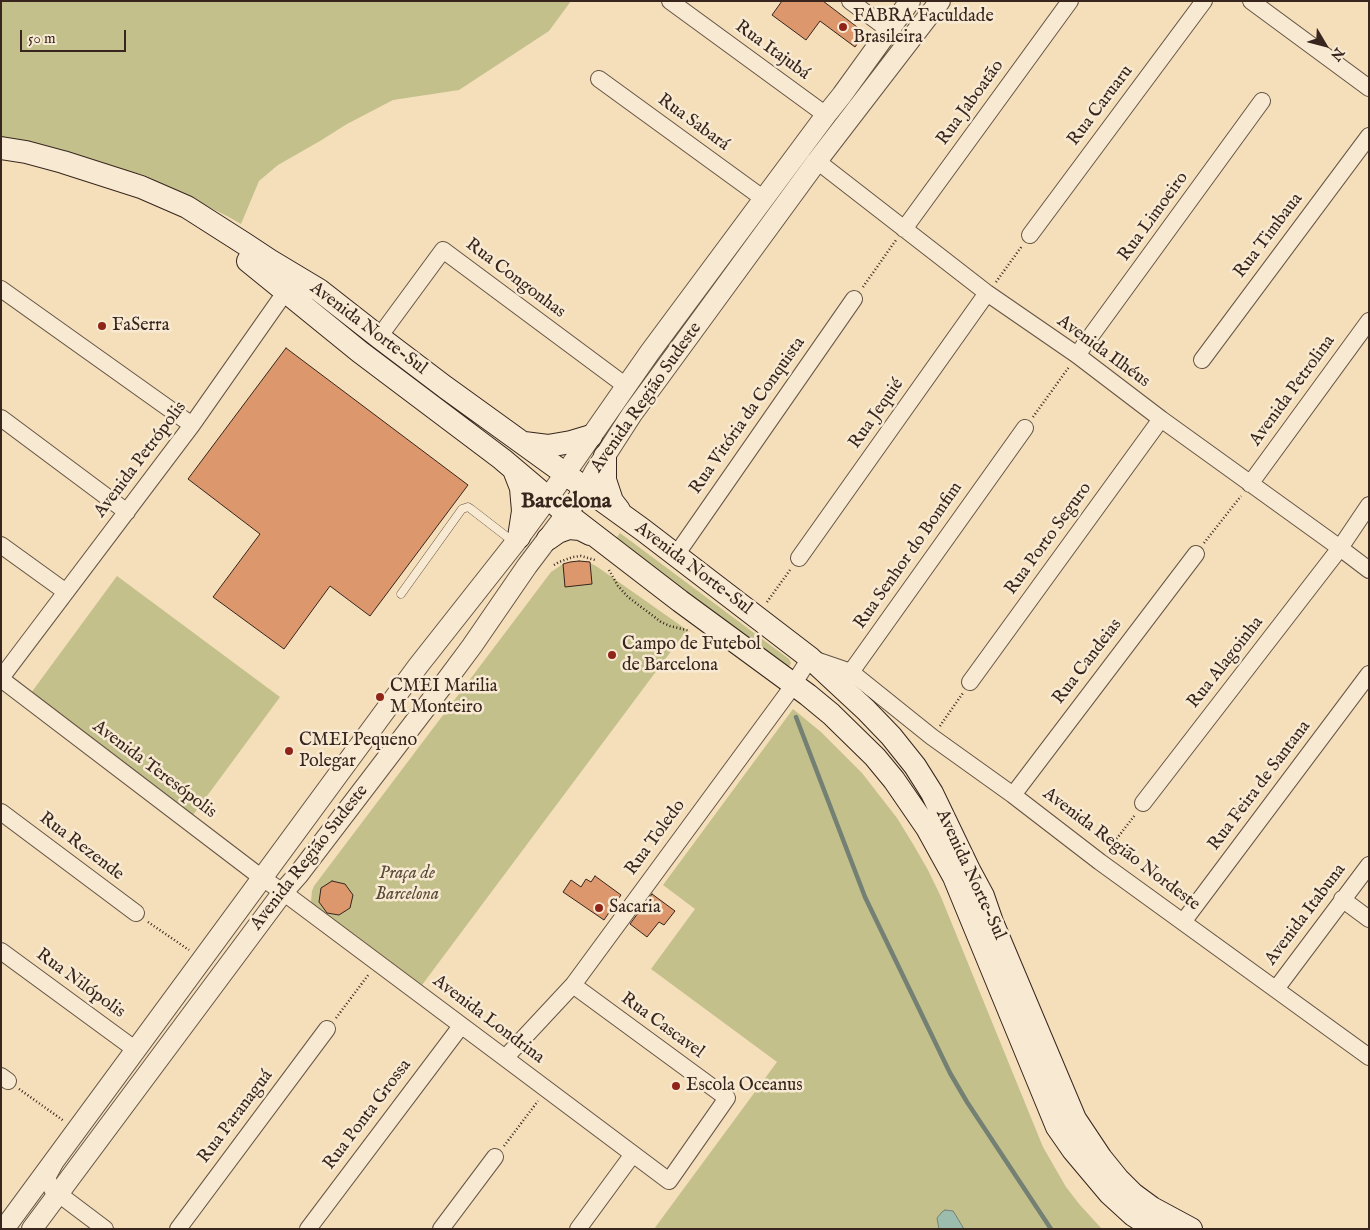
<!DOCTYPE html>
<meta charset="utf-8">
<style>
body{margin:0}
#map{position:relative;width:1370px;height:1230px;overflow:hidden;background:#f4dfba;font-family:"IM FELL English",serif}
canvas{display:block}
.frame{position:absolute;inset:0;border:2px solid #37251e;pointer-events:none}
.north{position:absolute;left:1300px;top:20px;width:50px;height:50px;-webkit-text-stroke:4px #f8ead2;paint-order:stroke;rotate:127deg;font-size:14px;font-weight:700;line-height:20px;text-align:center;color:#37251e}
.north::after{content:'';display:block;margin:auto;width:18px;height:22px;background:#37251e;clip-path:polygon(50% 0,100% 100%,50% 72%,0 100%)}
.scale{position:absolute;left:20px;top:30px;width:106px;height:22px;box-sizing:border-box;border:2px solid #37251e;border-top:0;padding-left:6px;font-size:15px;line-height:18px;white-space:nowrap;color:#37251e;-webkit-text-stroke:4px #f8ead2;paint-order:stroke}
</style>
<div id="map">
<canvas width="1370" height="1230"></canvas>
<div class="frame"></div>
<div class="north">N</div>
<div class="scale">50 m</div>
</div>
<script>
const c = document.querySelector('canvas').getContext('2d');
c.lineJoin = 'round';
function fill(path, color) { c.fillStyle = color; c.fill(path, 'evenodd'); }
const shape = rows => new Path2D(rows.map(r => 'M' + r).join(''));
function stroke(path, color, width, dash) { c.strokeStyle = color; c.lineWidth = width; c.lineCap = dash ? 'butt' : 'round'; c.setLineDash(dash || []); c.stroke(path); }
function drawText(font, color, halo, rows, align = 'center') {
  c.font = font + ' "IM FELL English",serif'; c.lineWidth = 5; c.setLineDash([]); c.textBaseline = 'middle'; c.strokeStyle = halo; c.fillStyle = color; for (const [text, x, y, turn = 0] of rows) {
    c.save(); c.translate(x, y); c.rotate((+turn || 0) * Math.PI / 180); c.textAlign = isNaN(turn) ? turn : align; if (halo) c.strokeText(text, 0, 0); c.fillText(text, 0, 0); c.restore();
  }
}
fill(shape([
 [1,1,571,1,549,31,459,90,393,100,347,124,320,141,278,165,259,181,241,224,227,216,144,175,40,147,1,141],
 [620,533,789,659,791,663,790,665,788,667,615,540],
 [579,561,588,562,596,566,687,630,419,989,313,907,311,901,312,891,314,886,551,572,563,564,570,562],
 [117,576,280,697,193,815,31,693],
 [793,709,821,732,862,773,897,818,913,844,928,870,941,897,1043,1147,1066,1187,1080,1205,1102,1229,964,1229,955,1214,949,1210,937,1218,939,1229,654,1229,777,1062,651,969,695,909,663,885]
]), '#c3c08b');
const water = shape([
 [945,1210,953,1211,955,1214,964,1229,939,1229,937,1218,942,1212,945,1210]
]);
fill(water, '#9cbdad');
stroke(water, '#748074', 1);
stroke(shape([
 [796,717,865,897,950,1073,967,1102,1051,1229]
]), '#748074', 4.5);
const building = shape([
 [782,1,823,1,865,33,855,47,820,21,806,40,772,15,782,1],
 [286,348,468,485,370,616,330,586,284,649,213,597,260,534,188,479,286,348],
 [579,561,590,562,592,584,565,587,563,564,570,562,579,561],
 [595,876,621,895,604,920,563,892,571,880,581,887,586,879,591,882,595,876],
 [332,881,345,884,353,895,350,908,339,915,327,913,319,902,321,888,332,881],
 [652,894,675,911,664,925,659,922,647,937,630,924,652,894]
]);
fill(building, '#dc976c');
stroke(building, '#37251e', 1);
const service = shape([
 [401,594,462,509,468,507,471,509,515,543]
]);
const minor = shape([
 [670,1,826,115],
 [850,1,889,30],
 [1251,1,1369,88],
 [599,79,764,199],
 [817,161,987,293,1077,355,1161,419,1340,548,1369,570],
 [904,229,1070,1],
 [1030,235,1204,1],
 [1,289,192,425],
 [379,337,443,250,626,386],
 [1077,355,1262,101],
 [1202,360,1369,136],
 [1,418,127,512],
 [1250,484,1369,321],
 [1,545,66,592],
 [676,555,854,299],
 [799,558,987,293],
 [851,672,1025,428],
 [1,678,192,425,286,291,289,287,293,287],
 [1,679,262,878,283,892,505,1058,669,1181,727,1098,573,985],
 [970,682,1161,419],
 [1013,795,1196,554],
 [1143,803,1340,548,1369,505],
 [1,812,136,913],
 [1342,899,1369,919],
 [1183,922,1369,674],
 [1,951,136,1050],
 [1276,989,1369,865],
 [505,1058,573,985,787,694,810,658,851,672,932,737,1013,795,1100,862,1369,1057],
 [1,1076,8,1081],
 [54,1165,47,1178,52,1189,105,1229],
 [178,1229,327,1029],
 [308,1229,461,1026],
 [441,1229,495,1157],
 [578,1229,633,1154]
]);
const tertiary = shape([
 [4,1229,418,666,515,543,553,491,650,352,826,115,842,95,910,1],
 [32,1229,283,892,298,875,443,685,472,646,527,566,586,488,594,473,632,414,817,161,940,1]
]);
const secondary = shape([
 [1,148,26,152,63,162,141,187,187,207,245,244,269,260,319,290,379,337,445,387,643,530,810,658,866,710,891,736,915,766,932,793,969,870,983,896,992,922,1075,1119,1101,1158,1118,1179,1133,1194,1152,1208,1191,1229],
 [248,261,360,352,502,459,567,514,680,601,808,695,831,714,875,757,894,780,927,828,954,877,1057,1127,1073,1150,1110,1194,1133,1215,1155,1229],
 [524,443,548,446,571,442,591,436],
 [605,456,605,480,612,501,619,510],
 [514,470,521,488,523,511,519,537],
 [548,539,558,532,569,528,580,529,590,534]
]);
stroke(service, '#665445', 9);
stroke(minor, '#665445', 18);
stroke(tertiary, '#665445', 22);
stroke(secondary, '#37251e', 24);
stroke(shape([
 [996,282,1022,246],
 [863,287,896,240],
 [1033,417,1069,367],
 [1204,543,1241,496],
 [554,565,559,562,573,557,581,556,595,560],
 [609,570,618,586,628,597,661,622,670,626,690,631],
 [767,602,790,570],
 [940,726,963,693],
 [1108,850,1135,815],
 [148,922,189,950],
 [336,1018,369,974],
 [19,1089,64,1121],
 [504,1146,538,1101]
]), '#37251e', 2.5, [1, 2.5]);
stroke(service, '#f8ead2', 8);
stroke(minor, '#f8ead2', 16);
stroke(tertiary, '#f8ead2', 20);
stroke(secondary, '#f8ead2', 22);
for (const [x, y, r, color] of [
 [843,27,5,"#8f2418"],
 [102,326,5,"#8f2418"],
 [612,655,5,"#8f2418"],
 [380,697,5,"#8f2418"],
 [289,751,5,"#8f2418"],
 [599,908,5,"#8f2418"],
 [676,1086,5,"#8f2418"]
]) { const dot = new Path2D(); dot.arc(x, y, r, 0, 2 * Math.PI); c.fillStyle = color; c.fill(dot); stroke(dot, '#f8ead2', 2); }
drawText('18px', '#37251e', '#f8ead2', [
 ["FABRA Faculdade",853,17],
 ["Brasileira",853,38],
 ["FaSerra",112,326],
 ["Campo de Futebol",622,645],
 ["de Barcelona",622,666],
 ["CMEI Marilia",390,687],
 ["M Monteiro",390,708],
 ["CMEI Pequeno",299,741],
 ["Polegar",299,762],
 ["Sacaria",609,908],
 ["Escola Oceanus",686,1086]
], 'left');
drawText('18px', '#37251e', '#f8ead2', [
 ["Rua Itajubá",772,51,36],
 ["Rua Jaboatão",971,103,-54],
 ["Rua Caruaru",1101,106,-53],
 ["Rua Sabará",693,123,36],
 ["Rua Limoeiro",1154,217,-54],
 ["Rua Timbaua",1269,236,-53],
 ["Rua Congonhas",515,279,37],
 ["Avenida Norte-Sul",368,329,37],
 ["Avenida Ilhéus",1103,352,36],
 ["Avenida Petrolina",1293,391,-54],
 ["Avenida Região Sudeste",647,398,-55],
 ["Rua Jequié",877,414,-55],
 ["Rua Vitória da Conquista",748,416,-55],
 ["Avenida Petrópolis",141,460,-53],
 ["Rua Porto Seguro",1049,539,-54],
 ["Rua Senhor do Bomfim",909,556,-55],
 ["Avenida Norte-Sul",693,569,37],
 ["Rua Candeias",1088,662,-53],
 ["Rua Alagoinha",1226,663,-52],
 ["Avenida Teresópolis",154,770,37],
 ["Rua Feira de Santana",1260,786,-53],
 ["Rua Toledo",656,838,-54],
 ["Rua Rezende",81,847,37],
 ["Avenida Região Nordeste",1121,850,37],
 ["Avenida Região Sudeste",310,858,-52],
 ["Avenida Norte-Sul",970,875,65],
 ["Avenida Itabuna",1306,915,-53],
 ["Rua Nilópolis",80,984,36],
 ["Avenida Londrina",488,1020,37],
 ["Rua Cascavel",662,1026,36],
 ["Rua Ponta Grossa",368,1115,-53],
 ["Rua Paranaguá",236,1117,-53]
]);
drawText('italic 18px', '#5a4c39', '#f8ead2', [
 ["Praça de",407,874],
 ["Barcelona",407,895]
]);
drawText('bold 22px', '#37251e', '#f8ead2', [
 ["Barcelona",566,502]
]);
</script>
